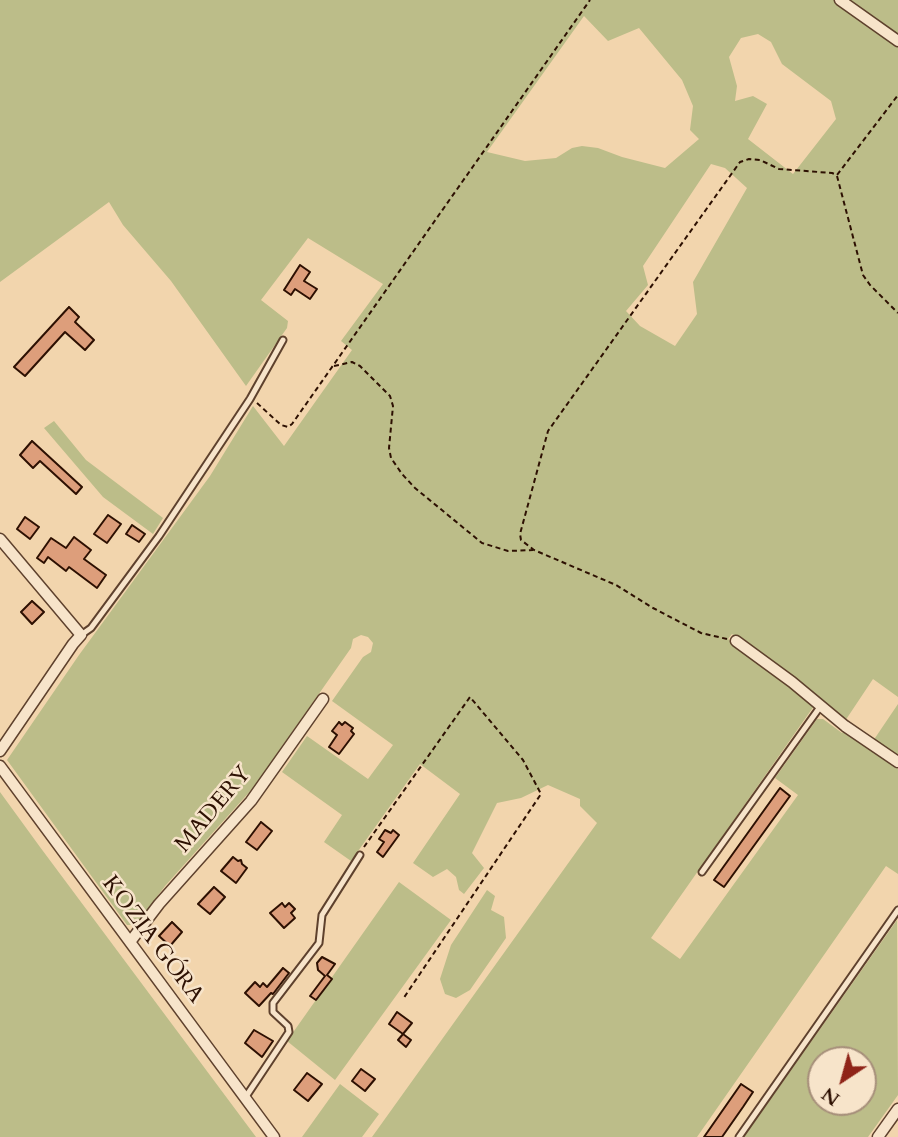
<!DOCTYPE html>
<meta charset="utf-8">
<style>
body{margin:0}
#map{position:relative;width:898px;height:1137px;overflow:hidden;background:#f2d5ad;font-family:Cardo,serif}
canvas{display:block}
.north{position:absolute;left:807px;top:1046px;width:70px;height:70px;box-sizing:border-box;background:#f7e4ca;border:2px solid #a68f7a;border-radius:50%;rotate:216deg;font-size:19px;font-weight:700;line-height:28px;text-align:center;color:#2d1002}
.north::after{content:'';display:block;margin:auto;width:24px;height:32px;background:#8f2418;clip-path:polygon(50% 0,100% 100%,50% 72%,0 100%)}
</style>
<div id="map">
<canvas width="898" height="1137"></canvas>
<div class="north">N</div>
</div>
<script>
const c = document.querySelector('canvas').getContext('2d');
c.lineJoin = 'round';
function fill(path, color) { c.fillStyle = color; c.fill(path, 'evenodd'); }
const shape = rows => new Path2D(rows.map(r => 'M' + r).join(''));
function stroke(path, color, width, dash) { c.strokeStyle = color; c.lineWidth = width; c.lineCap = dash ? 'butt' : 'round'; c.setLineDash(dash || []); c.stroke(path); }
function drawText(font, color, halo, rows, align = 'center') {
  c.font = font + ' Cardo,serif'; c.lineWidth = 5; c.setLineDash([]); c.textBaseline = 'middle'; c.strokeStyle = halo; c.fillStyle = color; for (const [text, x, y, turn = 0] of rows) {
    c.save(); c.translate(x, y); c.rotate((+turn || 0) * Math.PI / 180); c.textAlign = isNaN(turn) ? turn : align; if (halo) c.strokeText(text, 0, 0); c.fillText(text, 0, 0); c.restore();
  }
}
fill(shape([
 [0,0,898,0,898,697,873,679,845,721,802,684,732,634,728,639,814,706,651,938,680,959,798,795,775,778,817,719,823,719,842,733,844,731,898,769,898,874,886,866,697,1137,372,1137,597,823,580,806,580,799,548,785,521,798,497,803,472,853,484,868,464,894,459,890,456,877,447,869,433,877,413,863,460,794,420,764,351,861,324,842,342,815,282,772,307,736,368,779,393,745,332,701,363,657,371,652,373,643,368,637,361,635,353,639,351,648,253,788,165,886,136,925,127,925,7,760,79,655,210,476,253,406,284,446,352,350,341,341,383,284,308,238,261,300,288,321,287,328,246,386,171,281,123,225,109,202,0,282],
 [584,16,608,41,639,28,682,80,693,106,690,130,699,139,665,168,622,157,598,148,582,146,572,148,556,158,525,161,487,152],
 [758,34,771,42,782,64,831,101,836,119,793,174,748,139,767,104,753,96,735,101,737,86,729,57,741,38],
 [711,164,725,168,747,188,693,282,697,314,675,346,640,326,626,311,648,285,643,266],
 [54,421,86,460,163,518,153,534,103,497,44,428],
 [898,704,898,759,873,741],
 [0,792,40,847,256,1137,0,1137],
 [399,882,451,920,335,1080,287,1041],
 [487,890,495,896,491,910,504,917,506,938,470,990,456,998,445,994,440,979,451,945],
 [897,920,898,1095,868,1137,744,1137],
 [821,1060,863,1060,863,1102,821,1102],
 [340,1084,379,1114,362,1137,302,1137]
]), '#bcbd89');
const building = shape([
 [300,265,310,272,304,281,317,289,310,299,295,289,291,295,284,290,300,265],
 [69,307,79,317,75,322,94,340,85,350,65,332,25,376,14,367,69,307],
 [32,441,82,487,76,494,40,461,33,468,20,455,32,441],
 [108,515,121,524,107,543,94,534,108,515],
 [25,517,39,527,30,539,17,529,25,517],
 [132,525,145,534,139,542,126,534,132,525],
 [74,537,91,550,84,559,106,575,97,588,69,567,66,571,48,557,44,563,37,558,51,538,66,548,74,537],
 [32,601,44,612,32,624,21,612,32,601],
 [339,722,342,725,345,722,353,728,351,731,354,734,339,754,329,747,337,735,332,731,339,722],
 [780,788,790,796,724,887,714,880,780,788],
 [261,822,272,831,257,850,246,842,261,822],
 [385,830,391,833,393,830,399,835,383,857,377,852,384,842,379,839,385,830],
 [233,857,238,861,241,860,242,864,247,868,236,883,221,871,233,857],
 [214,887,225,897,210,914,198,904,214,887],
 [282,903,285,907,289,903,295,909,291,913,295,918,284,928,270,913,282,903],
 [172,922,182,932,170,946,159,936,172,922],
 [322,957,335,964,327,975,332,979,316,1000,310,996,325,976,318,970,317,963,322,957],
 [283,968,289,973,273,994,271,993,259,1006,245,993,255,982,260,987,263,983,267,987,283,968],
 [397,1012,412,1023,403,1034,411,1040,406,1047,398,1040,403,1034,389,1024,397,1012],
 [254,1030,273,1041,262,1057,245,1043,254,1030],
 [361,1069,375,1079,365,1091,352,1081,361,1069],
 [307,1073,322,1084,308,1101,294,1090,307,1073],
 [741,1084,753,1092,743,1107,722,1137,704,1137,741,1084]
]);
fill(building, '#dd9e7b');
stroke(building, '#2d1002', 2);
const lane = shape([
 [81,635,91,628,159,536,250,399,283,340],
 [702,872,820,707],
 [245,1098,289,1032,288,1026,273,1012,273,1003,319,943,322,915,360,855],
 [739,1137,898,910]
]);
const street = shape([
 [840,0,898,41],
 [0,539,81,635,73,644,0,751],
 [736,641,792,682,845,726,898,762],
 [0,766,274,1137],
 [130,942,159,904,251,801,323,699],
 [878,1137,898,1109]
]);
stroke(lane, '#5e412d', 9);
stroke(street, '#5e412d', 13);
stroke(shape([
 [837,176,863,275,870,285,898,313],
 [334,366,352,362,360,366,390,396,393,406,389,448,391,458,402,474,415,488,482,543,508,551,533,550],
 [257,403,281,425,288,427,292,424,590,0],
 [727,639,701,633,653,608,616,585,534,550,521,540,520,534,548,431,740,162,749,159,760,160,779,169,832,173,837,175,898,95],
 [364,847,470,697,523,760,541,794,403,999]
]), '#2d1002', 2, [5, 3.5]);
stroke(lane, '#f7e4ca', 5);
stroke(street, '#f7e4ca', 10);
drawText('23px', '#2d1002', '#f7e4ca', [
 ["MADERY",214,810,-50],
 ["KOZIA GÓRA",152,940,53]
]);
</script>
